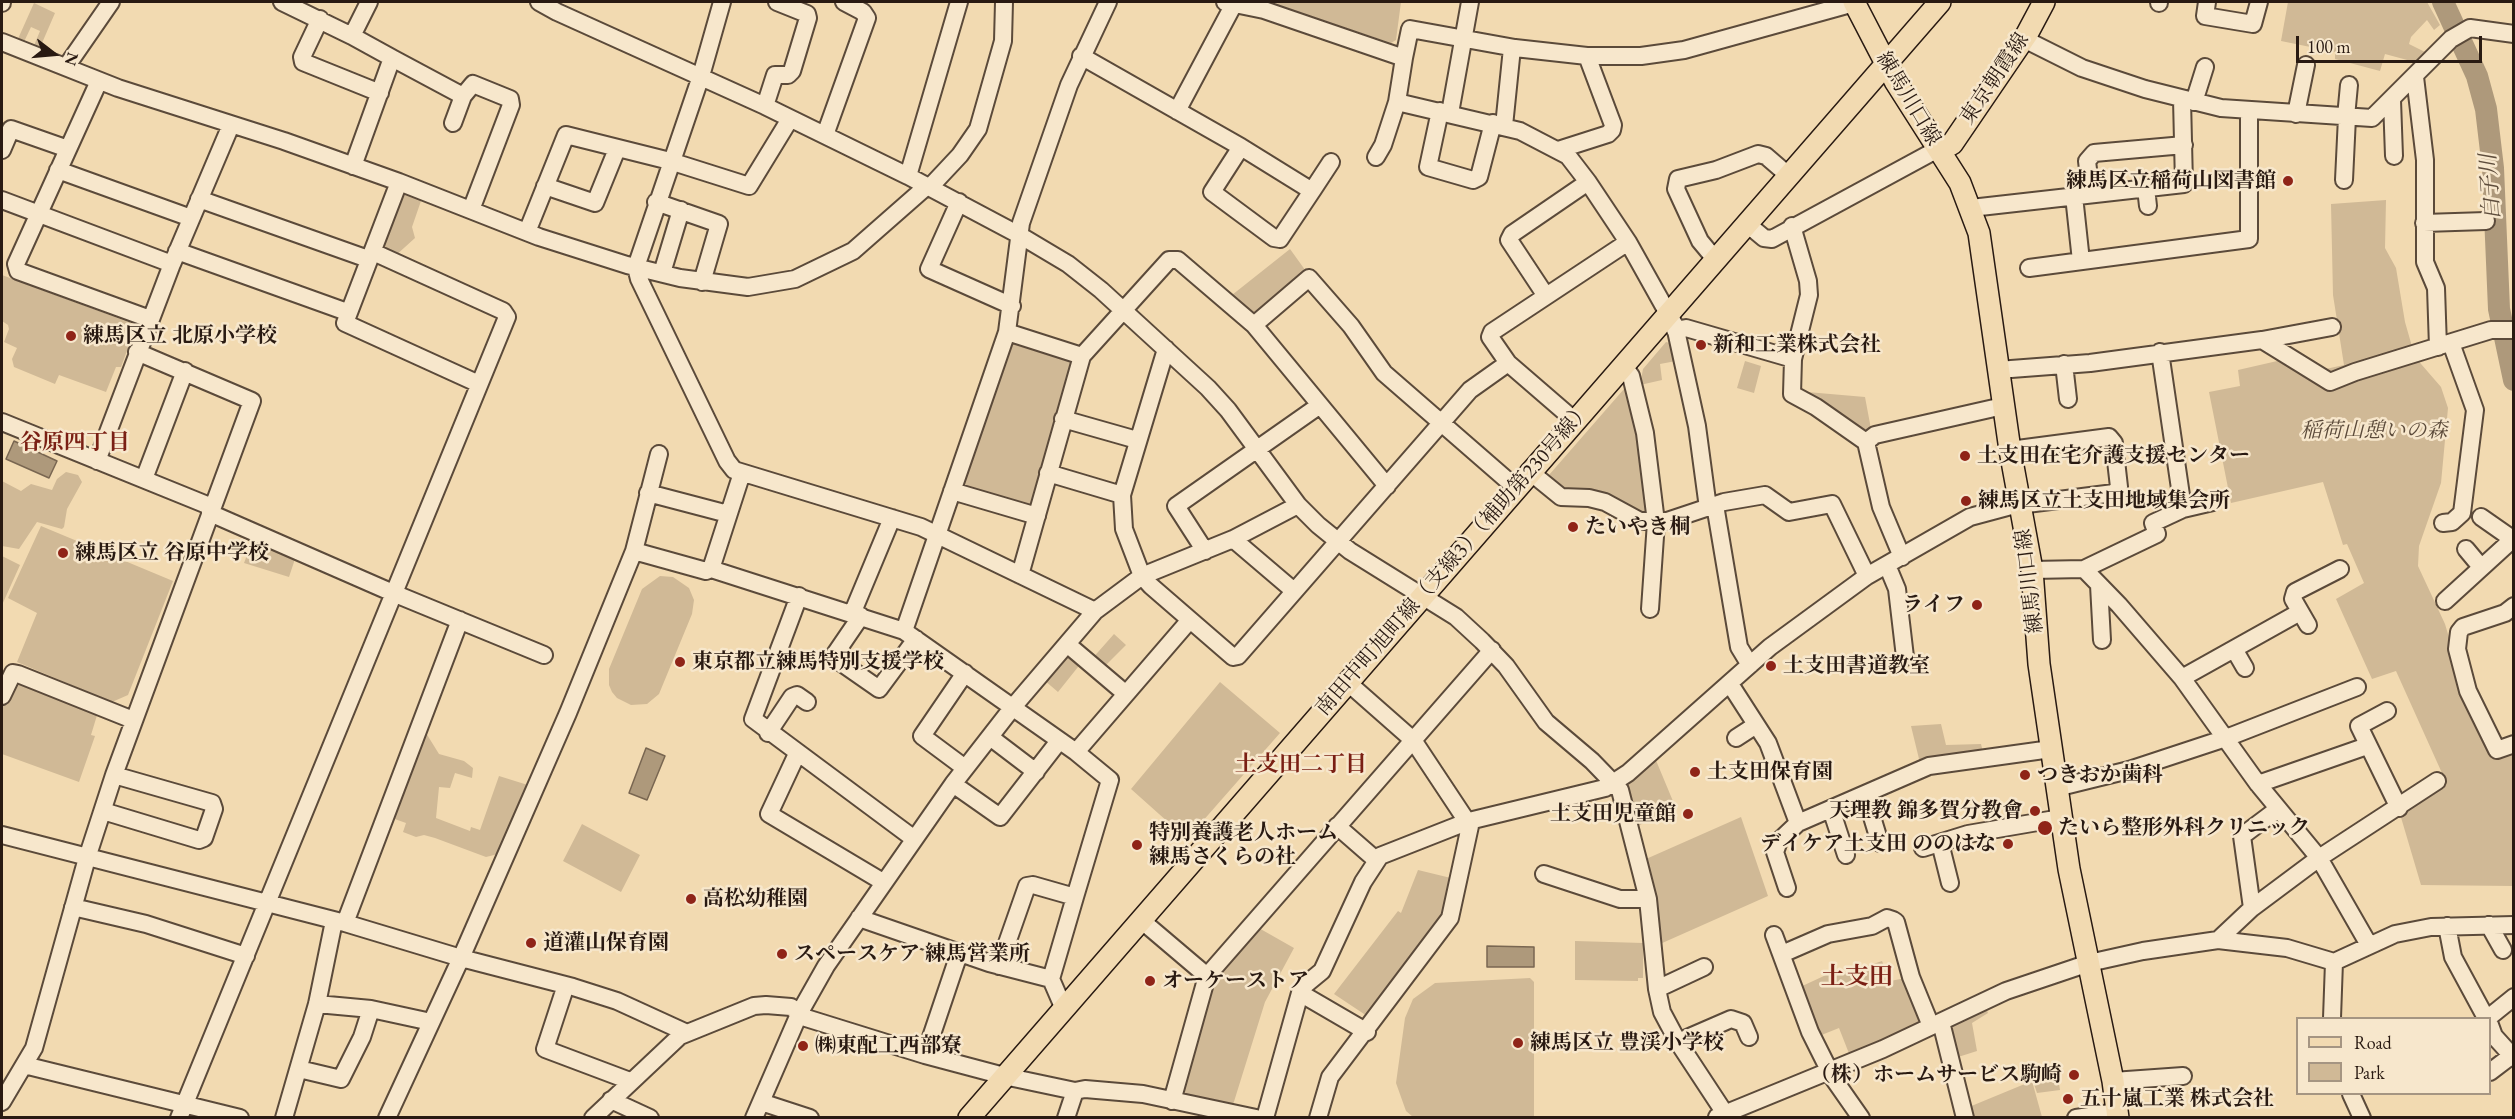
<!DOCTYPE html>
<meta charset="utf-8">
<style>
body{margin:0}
#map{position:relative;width:2515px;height:1119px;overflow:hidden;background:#f2dab1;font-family:"EB Garamond",serif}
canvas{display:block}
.frame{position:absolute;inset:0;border:3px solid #291a12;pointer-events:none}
.legend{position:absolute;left:2296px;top:1017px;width:195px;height:78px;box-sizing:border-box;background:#f7e7cc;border:2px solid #a59582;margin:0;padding:8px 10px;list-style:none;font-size:18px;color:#291a12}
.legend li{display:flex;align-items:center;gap:12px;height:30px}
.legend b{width:30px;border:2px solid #a59582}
.north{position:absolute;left:24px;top:24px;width:60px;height:60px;-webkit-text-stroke:4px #f7e7cc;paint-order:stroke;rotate:106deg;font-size:16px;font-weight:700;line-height:24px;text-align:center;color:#291a12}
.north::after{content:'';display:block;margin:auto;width:21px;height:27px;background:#291a12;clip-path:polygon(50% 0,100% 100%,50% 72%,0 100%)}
.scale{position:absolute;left:2296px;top:36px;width:186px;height:27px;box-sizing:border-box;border:3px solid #291a12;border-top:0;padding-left:8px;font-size:18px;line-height:21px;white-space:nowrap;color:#291a12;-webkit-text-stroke:4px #f7e7cc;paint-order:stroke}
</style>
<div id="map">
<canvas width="2515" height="1119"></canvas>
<div class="frame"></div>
<ul class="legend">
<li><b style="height:8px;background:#f2dab1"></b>Road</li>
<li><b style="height:16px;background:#d0b996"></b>Park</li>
</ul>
<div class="north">N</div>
<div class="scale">100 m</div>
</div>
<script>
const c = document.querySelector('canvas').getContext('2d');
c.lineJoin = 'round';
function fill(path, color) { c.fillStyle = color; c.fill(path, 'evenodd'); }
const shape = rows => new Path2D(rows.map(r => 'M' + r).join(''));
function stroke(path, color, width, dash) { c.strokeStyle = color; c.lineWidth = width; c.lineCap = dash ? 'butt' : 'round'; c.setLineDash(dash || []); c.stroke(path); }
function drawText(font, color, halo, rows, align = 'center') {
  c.font = font + ' "EB Garamond","Noto Serif JP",serif'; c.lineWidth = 5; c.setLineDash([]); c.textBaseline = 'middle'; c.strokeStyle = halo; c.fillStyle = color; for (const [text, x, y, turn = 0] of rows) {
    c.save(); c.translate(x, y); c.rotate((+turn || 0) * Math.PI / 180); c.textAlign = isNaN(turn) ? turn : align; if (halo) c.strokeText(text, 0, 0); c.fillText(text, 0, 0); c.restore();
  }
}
fill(shape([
 [1265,2,1401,2,1396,40,1391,43,1304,14,1264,6],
 [2288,2,2427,2,2440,25,2434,30,2427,20,2411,37,2409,44,2431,55,2422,64,2385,54,2380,71,2335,59,2335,52,2281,41],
 [34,3,55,13,39,50,33,48,40,31,31,27,23,44,17,41],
 [405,191,422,198,412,227,415,238,394,257,383,251,380,244,400,194],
 [2386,200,2385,248,2396,268,2405,322,2415,357,2441,387,2448,408,2441,483,2419,546,2418,566,2445,624,2466,695,2494,751,2512,752,2513,756,2513,886,2421,885,2400,814,2446,782,2396,671,2372,679,2336,599,2364,583,2347,544,2343,545,2323,482,2231,503,2209,392,2240,386,2238,370,2286,359,2307,373,2344,365,2333,295,2331,204],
 [1290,249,1308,274,1258,318,1233,301,1232,295],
 [2,275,131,323,135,329,121,367,116,367,106,392,59,375,55,384,14,367,12,359,17,348,4,342,9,329,8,325,2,321],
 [1013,341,1070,357,1073,362,1032,505,1027,507,965,489,961,484,1008,343],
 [1666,342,1673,344,1676,361,1660,364,1662,380,1640,385,1643,369],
 [1745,361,1761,366,1754,393,1737,388],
 [1624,389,1630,391,1651,512,1646,518,1572,494,1549,481,1549,475],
 [1807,392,1865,397,1871,429,1863,430],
 [66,472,78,475,82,482,67,509,64,527,62,529,37,522,19,549,2,546,2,481,21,491,31,484,52,490,57,479],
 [41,526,173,581,128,695,112,702,17,662,37,613,8,598],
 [255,534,297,553,289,577,244,563],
 [2,556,20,565,2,605],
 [660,576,673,577,689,588,694,600,692,614,659,694,647,704,631,705,617,698,612,692,609,685,609,669,642,589],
 [1114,634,1126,645,1102,669,1091,660],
 [1070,651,1082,662,1058,692,1044,680],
 [19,679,98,712,91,735,95,736,79,782,2,754,2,708,14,682],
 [1220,682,1280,733,1187,839,1131,789],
 [1941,724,1946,745,1981,744,1983,752,1920,763,1911,726],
 [426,733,439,754,464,761,473,768,472,778,455,773,450,788,439,787,436,818,470,831,471,827,480,830,499,776,531,786,502,853,486,857,435,838,424,835,416,837,403,832,406,823,389,817],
 [1655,758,1675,806,1638,826,1627,788,1629,780],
 [1741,817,1768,896,1660,944,1646,859],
 [582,824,640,855,621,892,563,861],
 [1418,870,1455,879,1446,918,1370,1018,1334,994,1398,911,1401,913],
 [1257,927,1294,948,1265,1002,1232,1108,1183,1096,1179,1090,1210,980],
 [1575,941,1643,943,1643,978,1638,978,1638,981,1575,980],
 [1882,961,1890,981,1906,978,1923,1018,1921,1024,1850,1056,1839,1028,1819,1036,1798,988,1826,975,1856,970],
 [1530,978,1534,982,1534,1117,1413,1117,1406,1111,1396,1083,1405,1018,1413,999,1435,983],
 [1986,1008,1988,1013,1972,1023,1977,1051,1955,1058,1950,1024],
 [2057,1072,2060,1090,2037,1093,2033,1081],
 [2032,1081,2042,1117,1972,1117,1969,1107]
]), '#d0b996');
const water = shape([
 [14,441,57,461,49,478,6,459,14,441],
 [646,748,665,756,647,800,629,793,646,748],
 [1487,946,1534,947,1534,967,1487,967,1487,946]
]);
fill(water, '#ae997b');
stroke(water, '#796651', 1.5);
stroke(shape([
 [2443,2,2477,76,2486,109,2493,168,2499,309,2514,380]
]), '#ae997b', 22);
const minor = shape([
 [282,2,352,36],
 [539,2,557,12,765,106,908,176,1021,236,1068,264,1101,290,1208,388,1228,410,1298,505,1318,525,1350,551,1456,617,1482,641,1506,666,1546,722,1592,761,1620,790,1648,899,1657,989,1662,1012,1678,1042,1728,1118],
 [722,2,701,76,636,267,639,279,727,461,734,470,921,527,1095,611],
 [1225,2,1264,10,1404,58,1397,102,1383,145,1376,157],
 [2207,2,2205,16,2253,24,2259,2],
 [2,3,2,2],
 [2159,3,2159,2],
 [320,19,302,57,303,62,380,93],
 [2024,39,2082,68,2145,89,2221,108,2372,118,2451,39,2470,28,2514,34],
 [2,42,118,88,284,141,399,182,539,237,627,265,680,278,748,287,795,279,853,251,927,186],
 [1081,56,1241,147,1312,191,1280,239,1274,238,1212,192,1241,147],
 [392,58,463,96],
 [1404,58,1410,29,1515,48,1587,56,1641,56,1684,50,1854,3],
 [66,67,111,2],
 [2415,77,2425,160,2425,262,2436,288,2438,347],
 [99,81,16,264,18,271,150,319],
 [2392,100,2394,156],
 [1397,102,1520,131,1568,156,1588,182,1628,242,1675,326,1697,426,1708,508],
 [2194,102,2205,67],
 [765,106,775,75,788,75,792,71,808,18,807,14,777,2],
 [1177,111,1235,2],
 [1440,111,1428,167,1473,180,1479,177,1493,123],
 [1450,113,1470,2],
 [2296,114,2306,65],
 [2346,117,2349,85],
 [453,123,463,96,473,84,510,99,511,105,471,210],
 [1504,126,1512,48],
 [825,135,867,18,863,12,844,2],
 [2,150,11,129,68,149],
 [1558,150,1608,134,1612,130,1613,125,1587,56],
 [353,166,392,58,352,36,369,2],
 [58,170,191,218],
 [908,176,959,2],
 [2344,180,2347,117],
 [399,182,345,323,479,384],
 [545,186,595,203,617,149],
 [930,187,960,155,978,129,1003,41,1004,2],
 [2146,188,2148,206],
 [1312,191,1331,162],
 [2091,194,2087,161,2094,153,2184,145],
 [2074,196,2081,261],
 [199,199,368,259],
 [2,200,172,264],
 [656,202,719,224,702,282],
 [959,202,929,269,1012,306],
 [1971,208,2184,184,2182,99],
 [1746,223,1764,238,1772,239,1938,149],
 [2424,223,2486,221],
 [1792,226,1808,281,1809,295,1793,359,1792,394,1816,407,1866,442,1875,435,2003,406],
 [527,232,566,135,670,161,749,186,790,119],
 [177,251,347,312],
 [1715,259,1700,241,1676,189,1678,179,1716,170,1758,154,1766,156,1788,175],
 [2029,268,2249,239,2249,112],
 [662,273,681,210],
 [1546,296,1509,240,1512,234,1588,182],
 [1254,325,1309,278,1351,326,1384,373,1515,487],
 [1675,330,1686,328,1793,359],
 [1007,332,1082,356],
 [2262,340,2332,327],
 [1166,349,1122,495,1124,529,1142,576,1151,586,1233,657,1238,656,1470,390,1508,363],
 [2160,352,2183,509],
 [2064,364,2068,399],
 [1623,365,1631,376,1645,433,1656,522,1650,609],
 [1998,370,2090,363,2262,340,2330,382,2355,372,2491,330,2514,330],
 [1063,419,1137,440],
 [1574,420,1508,363,1490,337,1492,332,1628,242],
 [2,422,212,507],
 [1866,442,1881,507,1902,557],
 [97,461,172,264,231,125],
 [1529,471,1561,497,1589,498,1605,502,1640,521,1667,521,1724,502,1765,495,1789,512,1832,504,1867,576],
 [1048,473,1122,495],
 [144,479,185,371],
 [952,491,1037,516],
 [648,493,728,514],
 [1715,505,1739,647,1750,665],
 [210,513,393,593,544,655],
 [2481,517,2511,538],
 [2443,523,2452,522,2462,513,2475,410,2451,343],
 [1233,539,1294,591],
 [2466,549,2481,567],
 [634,551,659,454],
 [1205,551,1176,506,1320,405],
 [1887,565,1897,589,1905,657],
 [711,569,904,631,1076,752,1110,780,1075,897,1033,885,1027,886,999,966],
 [2084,569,2157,534,2153,523,2183,509,2213,502],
 [2032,570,2084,569,2119,605,2182,678,2258,784,2319,858,2369,945],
 [1020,575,1082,356,1169,260,1178,260,1254,325,1387,486],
 [2099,585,2102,640],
 [799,596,753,719,913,838],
 [2445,601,2513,539],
 [2514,606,2505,613,2463,627,2459,632,2457,649,2468,691,2497,750,2514,744],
 [852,614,892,518],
 [861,616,833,657,879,689,916,639],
 [2308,625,2293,599,2295,592,2340,569],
 [904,631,1007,332,1021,223,1069,85,1108,2],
 [1067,644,1126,694],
 [2234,649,2245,668],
 [2182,678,2300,612],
 [1730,684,1768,743,1798,823,1929,766,2051,749],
 [2,696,13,673,18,674,133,720],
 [2387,711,2359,726,2399,808],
 [768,733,792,697,797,695,807,702],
 [990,737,1036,772],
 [1736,738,1756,725],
 [1076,752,1189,621],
 [797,754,769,814,883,882],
 [965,768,922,736,965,673],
 [953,784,1000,817,1059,741],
 [2258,784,2367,746],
 [2056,788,2129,770,2226,738,2357,687],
 [1865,794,1880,843],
 [1831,809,1846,855],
 [103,811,199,840,204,838,214,809,212,803,114,775],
 [1337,826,1376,860],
 [2,835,345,923,461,958,573,987,617,1001,687,1033],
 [1940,843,1950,883],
 [1923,848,1968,834,2061,818],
 [1544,874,1620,899,1648,899],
 [1787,888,1775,852,1779,841,1798,823],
 [73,907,146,924,246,956],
 [2252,908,2242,836,2278,809],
 [859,918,989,963,1051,979,1064,1009],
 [1141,920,1207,976],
 [345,923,460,620],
 [2489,925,2503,950],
 [2447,926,2453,957,2486,1018],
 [1774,935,1810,1032,1833,1078,1861,1118],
 [2218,940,2252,908,2319,858,2437,781],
 [1782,954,1828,934,1872,926,1887,918,1893,920,1896,922,1911,977,1931,1026],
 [1051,979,1075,897],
 [566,985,545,1049,630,1081],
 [1657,989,1704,967],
 [1300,993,1367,1032],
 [317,1004,371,1009,431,1022],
 [2332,1018,2334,962],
 [2488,1018,2514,997],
 [1941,1022,1965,1118],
 [2490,1025,2494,1036,2514,1058],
 [1678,1042,1731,1019,1743,1023,1749,1037],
 [925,1055,959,954],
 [24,1065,240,1118],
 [299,1069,341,1079,362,1037,371,1009],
 [2490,1072,2511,1056],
 [2113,1081,2183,1076],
 [2351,1094,2362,1118],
 [611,1100,650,1118],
 [1172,1101,1207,976,1492,650],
 [2,1102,34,1048,87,858,114,775,252,401,137,352],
 [761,1102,810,1118],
 [1717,1117,1883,1049,2006,991,2089,963,2143,951,2218,940,2287,948,2334,962,2395,934,2431,927,2514,925],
 [179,1118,507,317,503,311,373,252],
 [284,1118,317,1004,334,921],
 [387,1118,461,958,568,713,634,551,706,571,711,569,742,473],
 [593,1118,680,1036,754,1006,766,1005,791,1007,806,1018,925,1055,1004,1076,1075,1091,1085,1089,1143,1094,1256,1118],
 [754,1118,800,1012,826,966,953,784,1013,707,1095,611,1142,576,1233,539,1298,505],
 [1066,1118,1075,1091],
 [1265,1118,1300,993,1305,985,1322,971,1363,882,1380,856,1469,821,1605,788,1628,773,1770,647,1867,576,1970,517,2011,506,2114,493,2119,487,2114,443,2109,437,2010,450],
 [1318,1118,1330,1077,1450,918,1470,826,1413,740,1346,681],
 [2076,1118,2117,1112]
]);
const major = shape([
 [1854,2,1895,81,1960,183,1979,233,2010,450,2032,570,2039,664,2069,869,2113,1081,2118,1118],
 [1938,149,1952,144,2027,34,2044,2],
 [969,1118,1940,2]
]);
stroke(minor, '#5b4a3a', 20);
stroke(major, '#291a12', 24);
stroke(minor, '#f7e7cc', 16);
stroke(major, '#f2dab1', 21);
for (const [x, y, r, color] of [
 [2288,181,6,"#8f2418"],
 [71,336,6,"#8f2418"],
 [1701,345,6,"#8f2418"],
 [1965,456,6,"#8f2418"],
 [1966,501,6,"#8f2418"],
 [1573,527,6,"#8f2418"],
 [63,553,6,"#8f2418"],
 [1977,605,6,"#8f2418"],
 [680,662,6,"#8f2418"],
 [1771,666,6,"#8f2418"],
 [1695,772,6,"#8f2418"],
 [2025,775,6,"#8f2418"],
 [2035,811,6,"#8f2418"],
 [1688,814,6,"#8f2418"],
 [2045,828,8,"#8f2418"],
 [2008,844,6,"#8f2418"],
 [1137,845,6,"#8f2418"],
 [691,899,6,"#8f2418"],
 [531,943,6,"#8f2418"],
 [782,954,6,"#8f2418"],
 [1150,981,6,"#8f2418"],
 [1518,1043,6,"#8f2418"],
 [803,1046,6,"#8f2418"],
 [2074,1075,6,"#8f2418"],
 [2068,1099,6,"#8f2418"]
]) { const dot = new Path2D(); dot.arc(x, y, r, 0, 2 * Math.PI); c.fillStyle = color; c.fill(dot); stroke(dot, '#f7e7cc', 2); }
drawText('21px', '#291a12', '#f7e7cc', [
 ["東京朝霞線",1995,79,-56],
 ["練馬川口線",1908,99,59],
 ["南田中町旭町線（支線3）（補助第230号線）",1454,559,-49],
 ["練馬川口線",2030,581,-97]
]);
drawText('bold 21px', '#291a12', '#f7e7cc', [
 ["練馬区立稲荷山図書館",2276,181,"right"],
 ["練馬区立 北原小学校",83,336],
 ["新和工業株式会社",1713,345],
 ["土支田在宅介護支援センター",1977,456],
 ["練馬区立土支田地域集会所",1978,501],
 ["たいやき桐",1585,527],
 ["練馬区立 谷原中学校",75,553],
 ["ライフ",1965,605,"right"],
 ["東京都立練馬特別支援学校",692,662],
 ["土支田書道教室",1783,666],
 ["土支田保育園",1707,772],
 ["つきおか歯科",2037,775],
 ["天理教 錦多賀分教會",2023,811,"right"],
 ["土支田児童館",1676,814,"right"],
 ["たいら整形外科クリニック",2058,828],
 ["特別養護老人ホーム",1149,833],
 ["練馬さくらの社",1149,857],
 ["デイケア土支田 ののはな",1996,844,"right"],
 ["高松幼稚園",703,899],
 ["道灌山保育園",543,943],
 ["スペースケア 練馬営業所",794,954],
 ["オーケーストア",1162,981],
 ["練馬区立 豊渓小学校",1530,1043],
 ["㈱東配工西部寮",815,1046],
 ["（株）ホームサービス駒崎",2062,1075,"right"],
 ["五十嵐工業 株式会社",2080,1099]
], 'left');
drawText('italic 21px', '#5b4a3a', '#f7e7cc', [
 ["稲荷山憩いの森",2374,431]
]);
drawText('italic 22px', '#5e4d3c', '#f7e7cc', [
 ["白子川",2491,187,-94]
]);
drawText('bold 22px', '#7a1f14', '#f7e7cc', [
 ["谷原四丁目",75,443],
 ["土支田二丁目",1301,765]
]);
drawText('bold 24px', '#7a1f14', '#f7e7cc', [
 ["土支田",1857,977]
]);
</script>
